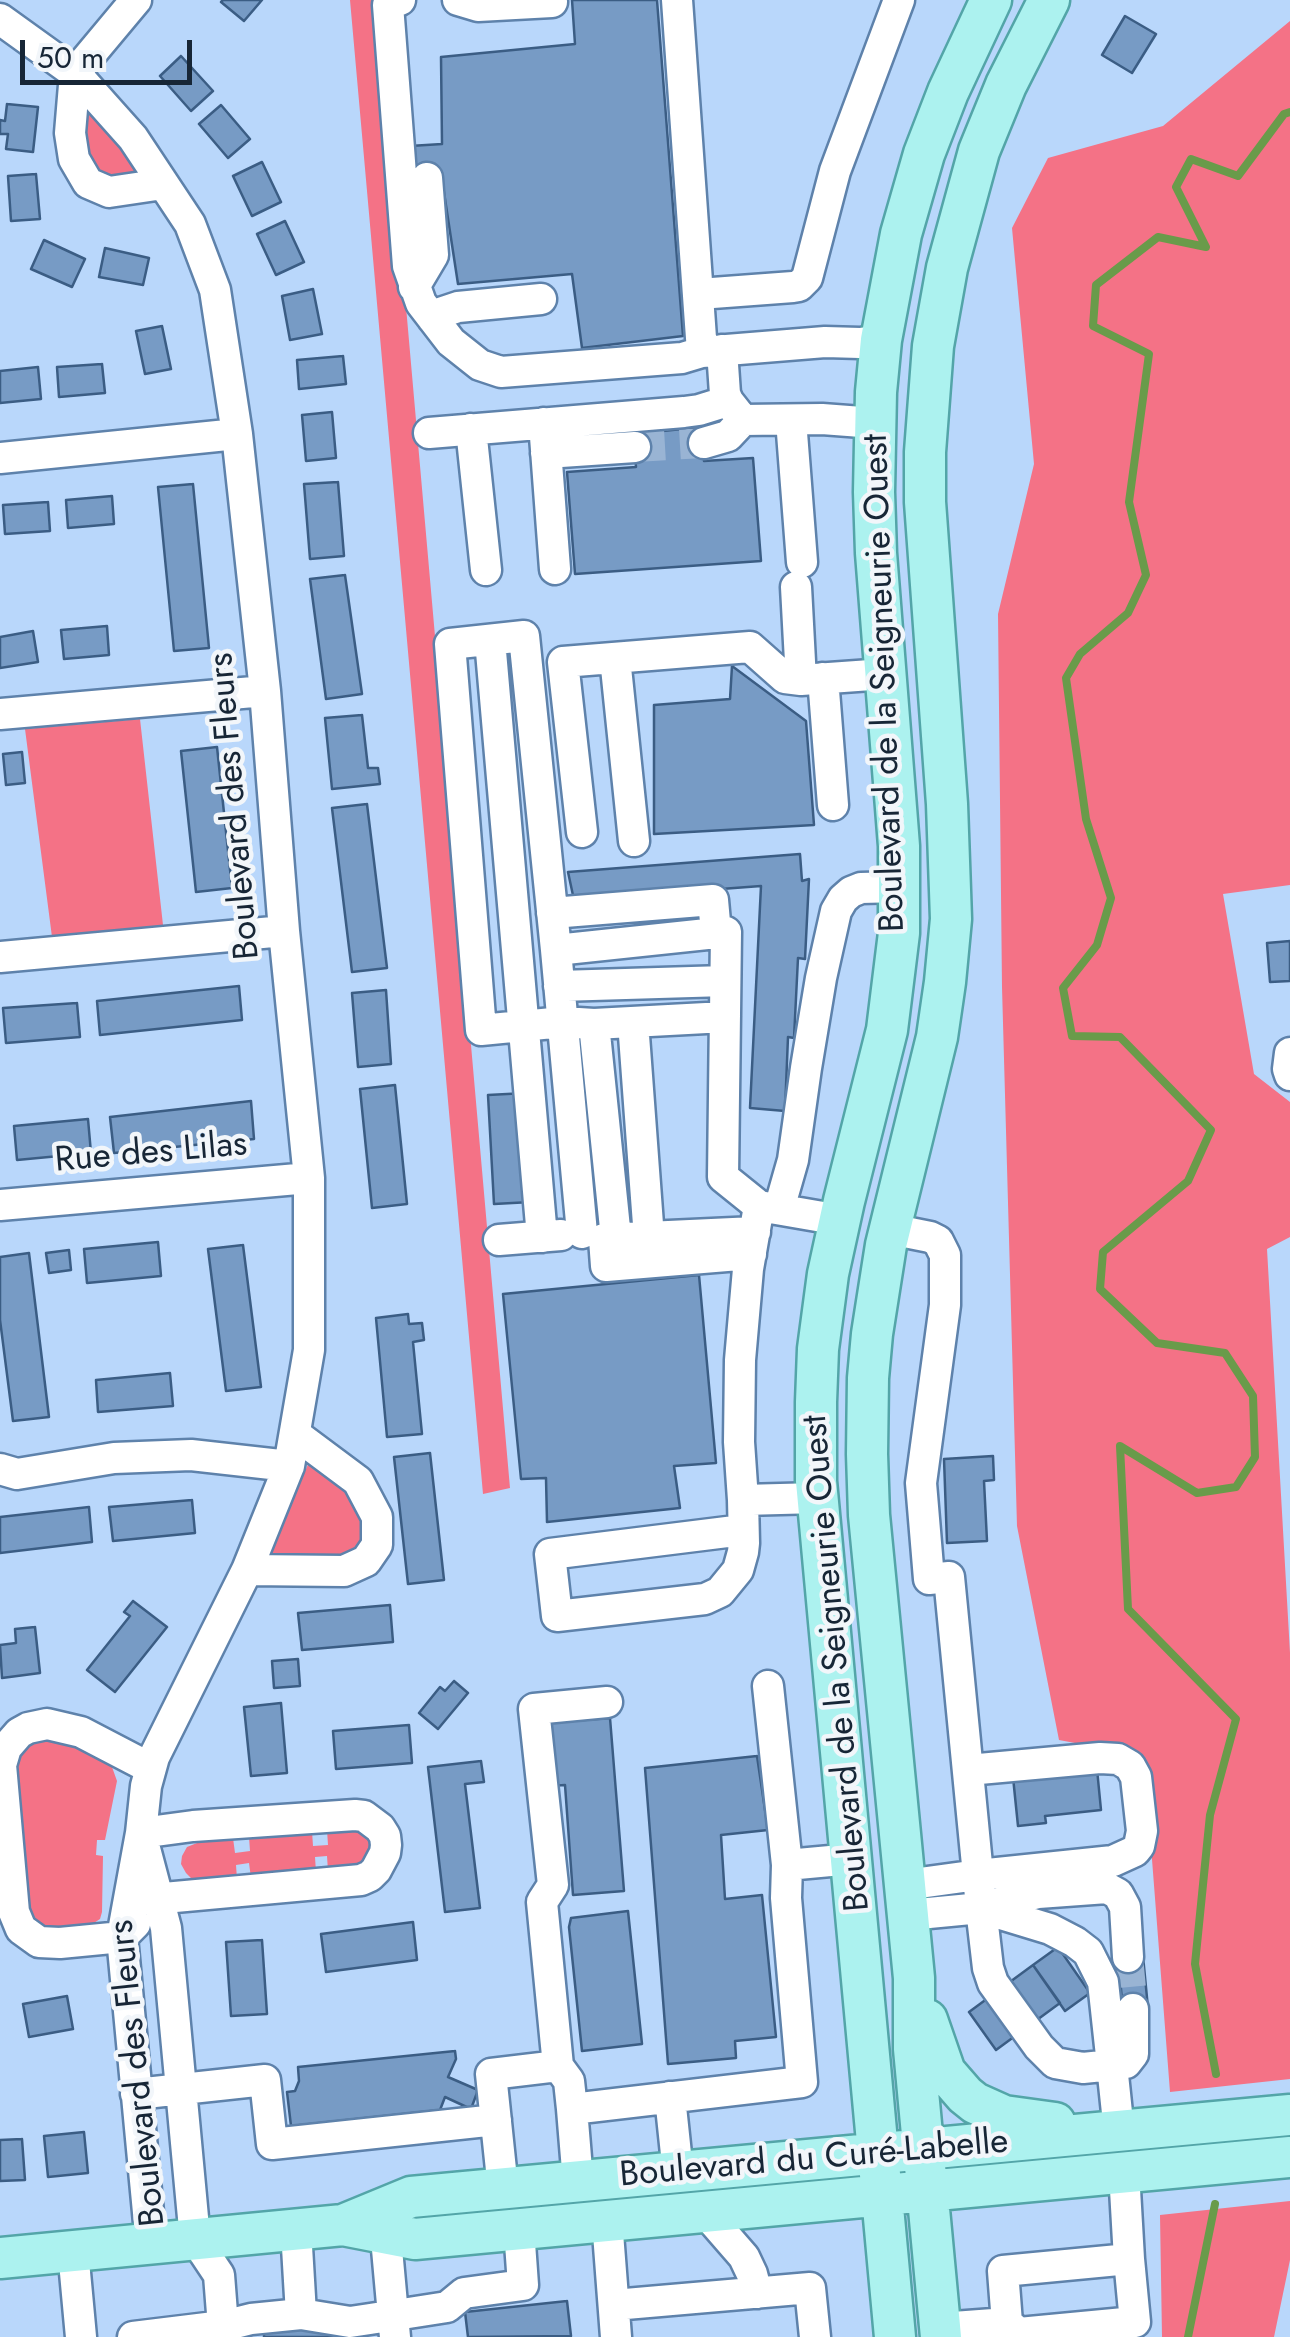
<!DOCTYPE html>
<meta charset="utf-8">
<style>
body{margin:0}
#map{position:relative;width:1290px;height:2337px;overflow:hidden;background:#b9d7fb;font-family:Jost,sans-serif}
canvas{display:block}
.scale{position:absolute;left:20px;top:40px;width:172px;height:45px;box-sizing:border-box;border:5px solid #172636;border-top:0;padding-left:12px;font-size:30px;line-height:35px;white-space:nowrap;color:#172636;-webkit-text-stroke:8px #f2f6fa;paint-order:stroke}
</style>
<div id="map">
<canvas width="1290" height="2337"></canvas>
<div class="scale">50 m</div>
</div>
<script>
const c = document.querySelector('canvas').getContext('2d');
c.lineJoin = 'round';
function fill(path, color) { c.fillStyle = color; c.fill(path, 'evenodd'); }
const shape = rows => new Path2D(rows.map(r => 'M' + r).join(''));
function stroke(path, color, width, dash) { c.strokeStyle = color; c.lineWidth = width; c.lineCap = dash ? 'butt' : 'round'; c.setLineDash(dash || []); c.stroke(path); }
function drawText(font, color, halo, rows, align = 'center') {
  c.font = font + ' Jost,sans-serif'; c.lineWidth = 9; c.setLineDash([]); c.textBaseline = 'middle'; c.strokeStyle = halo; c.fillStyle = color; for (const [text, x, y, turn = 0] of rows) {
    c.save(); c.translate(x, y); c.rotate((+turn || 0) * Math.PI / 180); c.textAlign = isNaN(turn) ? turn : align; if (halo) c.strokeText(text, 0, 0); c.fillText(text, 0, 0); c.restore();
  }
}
fill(shape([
 [350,0,379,0,510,1488,483,1494],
 [1290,21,1290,885,1223,894,1254,1074,1290,1102,1290,1237,1267,1249,1290,1653,1290,2079,1170,2092,1144,1756,1059,1740,1017,1526,1002,987,998,614,1034,464,1012,228,1048,158,1163,126],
 [78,98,151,178,107,185,82,159],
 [140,719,164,934,52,937,25,729],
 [310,1460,346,1488,364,1522,362,1545,341,1562,268,1555],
 [62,1738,106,1758,112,1767,117,1781,105,1840,97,1840,96,1855,103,1856,102,1912,100,1919,86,1928,42,1929,29,1917,12,1772,20,1751,28,1743,38,1739],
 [349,1827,366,1831,375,1847,366,1865,328,1871,327,1856,315,1857,316,1872,251,1878,249,1863,236,1865,237,1879,193,1880,186,1873,181,1864,182,1856,187,1847,202,1841,233,1838,235,1853,250,1851,249,1837,312,1831,313,1846,328,1845,327,1830],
 [1290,2201,1290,2260,1274,2337,1162,2337,1160,2215]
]), '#f47286');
stroke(shape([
 [1216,2074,1195,1964,1210,1815,1236,1719,1128,1609,1120,1446,1197,1493,1236,1487,1255,1457,1253,1396,1225,1353,1157,1343,1100,1289,1103,1252,1188,1181,1211,1130,1120,1037,1072,1036,1063,988,1097,945,1111,898,1086,819,1066,678,1080,654,1128,613,1146,575,1129,502,1149,354,1093,326,1096,285,1158,237,1206,247,1176,187,1191,159,1238,176,1284,114,1290,112],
 [1188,2337,1215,2204]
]), '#699b4a', 8);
const building = shape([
 [223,0,262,0,244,21,221,2,223,0],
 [572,0,657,0,683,336,582,348,572,274,458,284,441,173,412,176,410,146,442,144,441,57,575,44,572,0],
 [1125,16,1156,34,1132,73,1102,55,1125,16],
 [181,56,213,91,191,111,160,76,181,56],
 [7,104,38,107,33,152,6,149,8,134,0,134,0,120,5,121,7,104],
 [221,105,250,139,228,158,199,124,221,105],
 [262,162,281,202,252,216,233,176,262,162],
 [36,174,40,219,11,221,8,176,36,174],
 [285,221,304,262,276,275,257,234,285,221],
 [44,240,85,259,72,287,31,269,44,240],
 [105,248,149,258,143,285,99,277,105,248],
 [313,289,322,334,290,340,282,296,313,289],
 [162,326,171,369,145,374,136,331,162,326],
 [343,356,346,384,299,389,297,360,343,356],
 [102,364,105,393,59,397,57,367,102,364],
 [38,367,41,399,0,403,0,371,38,367],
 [332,412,336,458,306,461,302,415,332,412],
 [702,427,704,461,753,458,761,561,575,574,567,472,636,467,633,434,702,427],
 [338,482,344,556,310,559,304,484,338,482],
 [193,484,209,648,174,651,158,487,193,484],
 [112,496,114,524,68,528,66,500,112,496],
 [48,502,50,531,5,534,3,505,48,502],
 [345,575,362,694,326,699,310,579,345,575],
 [107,626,109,655,64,659,61,630,107,626],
 [33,631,38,662,0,668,0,637,33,631],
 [732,666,806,721,814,825,654,834,654,705,730,699,732,666],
 [362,715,368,768,378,768,380,784,332,789,325,718,362,715],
 [217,747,232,888,196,892,181,751,217,747],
 [22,752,25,783,6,785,3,754,22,752],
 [367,804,387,968,352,972,332,808,367,804],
 [800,854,802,881,809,879,805,959,798,958,794,1038,788,1037,785,1111,750,1108,761,886,574,900,568,872,800,854],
 [1290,941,1290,981,1270,982,1267,943,1290,941],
 [239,986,242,1020,100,1035,97,1001,239,986],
 [386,990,391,1064,358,1067,352,993,386,990],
 [77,1003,80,1037,6,1043,3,1008,77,1003],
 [395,1085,407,1204,372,1208,360,1089,395,1085],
 [526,1093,531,1202,494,1204,488,1095,526,1093],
 [251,1101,254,1139,114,1153,110,1117,251,1101],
 [88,1119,91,1153,17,1160,14,1126,88,1119],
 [158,1242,161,1276,87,1283,84,1249,158,1242],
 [243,1245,261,1387,226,1391,208,1249,243,1245],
 [69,1250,71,1270,49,1273,46,1253,69,1250],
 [29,1253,49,1417,13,1421,0,1320,0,1257,29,1253],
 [699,1275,716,1463,674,1466,680,1508,547,1522,546,1478,521,1479,503,1294,699,1275],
 [408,1314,409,1324,422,1323,424,1340,413,1342,422,1434,387,1437,376,1318,408,1314],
 [170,1373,173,1406,98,1412,96,1380,170,1373],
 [430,1453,444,1580,408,1584,394,1457,430,1453],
 [993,1456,994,1480,984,1481,987,1541,947,1543,944,1459,993,1456],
 [192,1500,195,1533,113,1541,109,1507,192,1500],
 [89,1507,92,1542,0,1553,0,1517,89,1507],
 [133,1601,167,1627,115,1692,87,1670,130,1616,124,1612,133,1601],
 [390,1605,393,1642,302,1650,298,1613,390,1605],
 [35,1627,40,1673,2,1678,0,1645,16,1643,15,1629,35,1627],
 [298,1659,300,1686,274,1688,272,1661,298,1659],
 [454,1681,468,1693,438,1729,419,1713,440,1687,445,1691,454,1681],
 [281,1703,287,1773,251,1776,244,1707,281,1703],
 [610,1718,624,1891,573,1895,565,1785,550,1786,545,1723,610,1718],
 [409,1725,412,1763,336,1769,333,1731,409,1725],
 [757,1756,768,1830,721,1835,725,1899,762,1895,776,2037,735,2041,736,2058,668,2064,645,1768,757,1756],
 [481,1761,484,1782,465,1784,480,1908,445,1912,428,1767,481,1761],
 [1097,1769,1101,1810,1045,1816,1046,1823,1018,1826,1013,1777,1097,1769],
 [628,1911,642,2044,582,2051,569,1927,571,1918,628,1911],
 [413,1922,417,1960,326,1972,321,1934,413,1922],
 [262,1940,267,2014,231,2016,226,1942,262,1940],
 [1058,1947,1090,1993,1065,2011,1033,1965,1058,1947],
 [1143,1956,1148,2008,1123,2010,1118,1958,1143,1956],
 [1033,1965,1060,2003,996,2050,969,2012,1033,1965],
 [67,1996,73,2029,29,2037,23,2004,67,1996],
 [455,2051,456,2059,448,2077,478,2090,471,2109,445,2097,440,2110,291,2126,287,2092,295,2091,299,2081,298,2067,455,2051],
 [84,2132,88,2173,48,2177,44,2136,84,2132],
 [22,2139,25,2180,0,2181,0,2140,22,2139],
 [567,2301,571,2336,468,2337,465,2312,567,2301],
 [338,2324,339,2337,264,2337,264,2329,338,2324]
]);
fill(building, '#779bc5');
stroke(building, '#3b5d84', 2.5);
stroke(shape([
 [635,447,704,443],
 [1128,1957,1133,2009]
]), '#99b4d4', 30, [30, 15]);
const minor = shape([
 [136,0,75,73,70,133,74,159,88,183,109,192,163,184],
 [400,0,388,5,408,266,421,303,451,342,480,365,501,372,682,358,702,352],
 [458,0,478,6,552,2],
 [677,0,702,352,825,342,860,343,881,340],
 [0,19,75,73,133,138,190,224,215,290,237,434,265,691,284,931,309,1178,309,1350,289,1466,247,1570,154,1757,146,1786,141,1833,122,1937,151,2244],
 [414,287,433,255,427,178],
 [699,294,793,287,799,286,807,278,835,171,899,0],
 [433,319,443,312,458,307,541,299],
 [722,350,725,394,728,401,743,420,822,419,875,423],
 [791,420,802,562],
 [544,423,555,569],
 [471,429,486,570],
 [429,433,684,412,699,410,728,401],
 [704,443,728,436,743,420],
 [546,453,635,447],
 [0,458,237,434],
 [796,587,801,680,885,674],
 [490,640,542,1237],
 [615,658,634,841],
 [823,678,833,805],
 [0,714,265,691],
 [582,832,563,662,750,647,785,678,801,680],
 [552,913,713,900,716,933],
 [556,950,524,636,450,644,481,1030,563,1022,594,1024,725,1017],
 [0,957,284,931],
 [559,986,725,981],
 [633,1022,649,1238],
 [594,1024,616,1238],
 [1290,1053,1288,1069,1290,1075],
 [0,1205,309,1178],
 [779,1209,793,1160,806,1068,821,978,836,911,843,899,851,892,861,888,899,887],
 [890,1229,930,1237,938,1241,945,1255,945,1305,921,1483,929,1579,949,1577,978,1875,905,1885],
 [582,1233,556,950,726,932,723,1177,759,1206],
 [499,1240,561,1235],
 [751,1254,606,1266,604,1239,755,1232],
 [0,1469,17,1474,114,1458,191,1455,289,1466],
 [818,1498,743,1500,739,1442,740,1360,748,1269,759,1206,840,1220],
 [743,1500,744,1543,743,1552,738,1570,720,1592,705,1599,557,1616,550,1554,743,1530],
 [247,1570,344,1571,366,1561,377,1545,377,1517,358,1481,295,1434],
 [768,1686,787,1865],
 [968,1770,1100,1758,1118,1759,1130,1766,1136,1777,1142,1831,1139,1846,1135,1851,1113,1861,978,1875,981,1908],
 [141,1833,193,1826,355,1815,364,1816,380,1828,385,1836,386,1845,385,1853,376,1870,370,1876,361,1880,142,1900],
 [984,1907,1038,1893,1107,1888,1118,1894,1125,1907,1128,1957],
 [981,1908,1050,1929,1075,1942,1088,1952,1103,1982,1112,2065,1126,2063,1133,2054,1133,2009],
 [908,1915,981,1908,988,1968,993,1983,1039,2047,1055,2063,1083,2068,1112,2065,1119,2132],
 [135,1924,122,1937,60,1943,39,1942,21,1929,14,1912,1,1765,6,1748,19,1733,28,1728,47,1724,81,1732,150,1768],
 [558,2066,542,1902,553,1885,534,1709,607,1702],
 [136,2094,265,2080,272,2144,496,2120],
 [670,2097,678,2173],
 [578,2182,572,2109,802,2082,786,1898,787,1865,852,1859],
 [503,2189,491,2074,558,2066,569,2081,572,2109],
 [704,2211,744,2257,752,2274,757,2293],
 [384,2216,395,2337],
 [607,2220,616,2337],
 [73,2251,81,2337],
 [614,2305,810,2288,815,2337],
 [301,2314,350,2322,370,2319,447,2307,464,2293,523,2285,519,2229],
 [1007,2323,1019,2333,1135,2322,1129,2259],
 [223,2326,251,2319,301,2314,296,2230],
 [940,2328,1007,2323,1003,2271,1129,2259,1124,2172],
 [133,2337,223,2326,219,2275,195,2239,166,1928,143,1841]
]);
const major = shape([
 [927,2020,945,2072,965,2095,975,2103,1004,2116,1055,2123],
 [343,2225,411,2197,1290,2115],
 [0,2258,343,2225,415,2239,1290,2157],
 [895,2337,820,1524,816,1481,816,1402,818,1349,828,1274,844,1201,887,1030,899,933,899,846,876,553,874,492,876,392,881,340,901,234,924,154,948,92,991,0],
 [941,2337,914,2049,914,1978,869,1515,867,1454,868,1378,872,1334,886,1245,937,1037,945,982,951,919,947,804,925,502,925,452,933,346,947,268,979,151,1006,85,1049,0]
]);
stroke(minor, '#5e82ab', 35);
stroke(major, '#53a5a8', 45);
stroke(minor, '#fff', 30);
stroke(major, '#acf2ef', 40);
drawText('35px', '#172636', '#f2f6fa', [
 ["Boulevard de la Seigneurie Ouest",886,683,-92],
 ["Boulevard des Fleurs",236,806,-95],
 ["Rue des Lilas",151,1154,-5],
 ["Boulevard de la Seigneurie Ouest",838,1663,-95],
 ["Boulevard des Fleurs",139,2073,-96],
 ["Boulevard du Curé-Labelle",814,2160,-5]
]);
</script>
